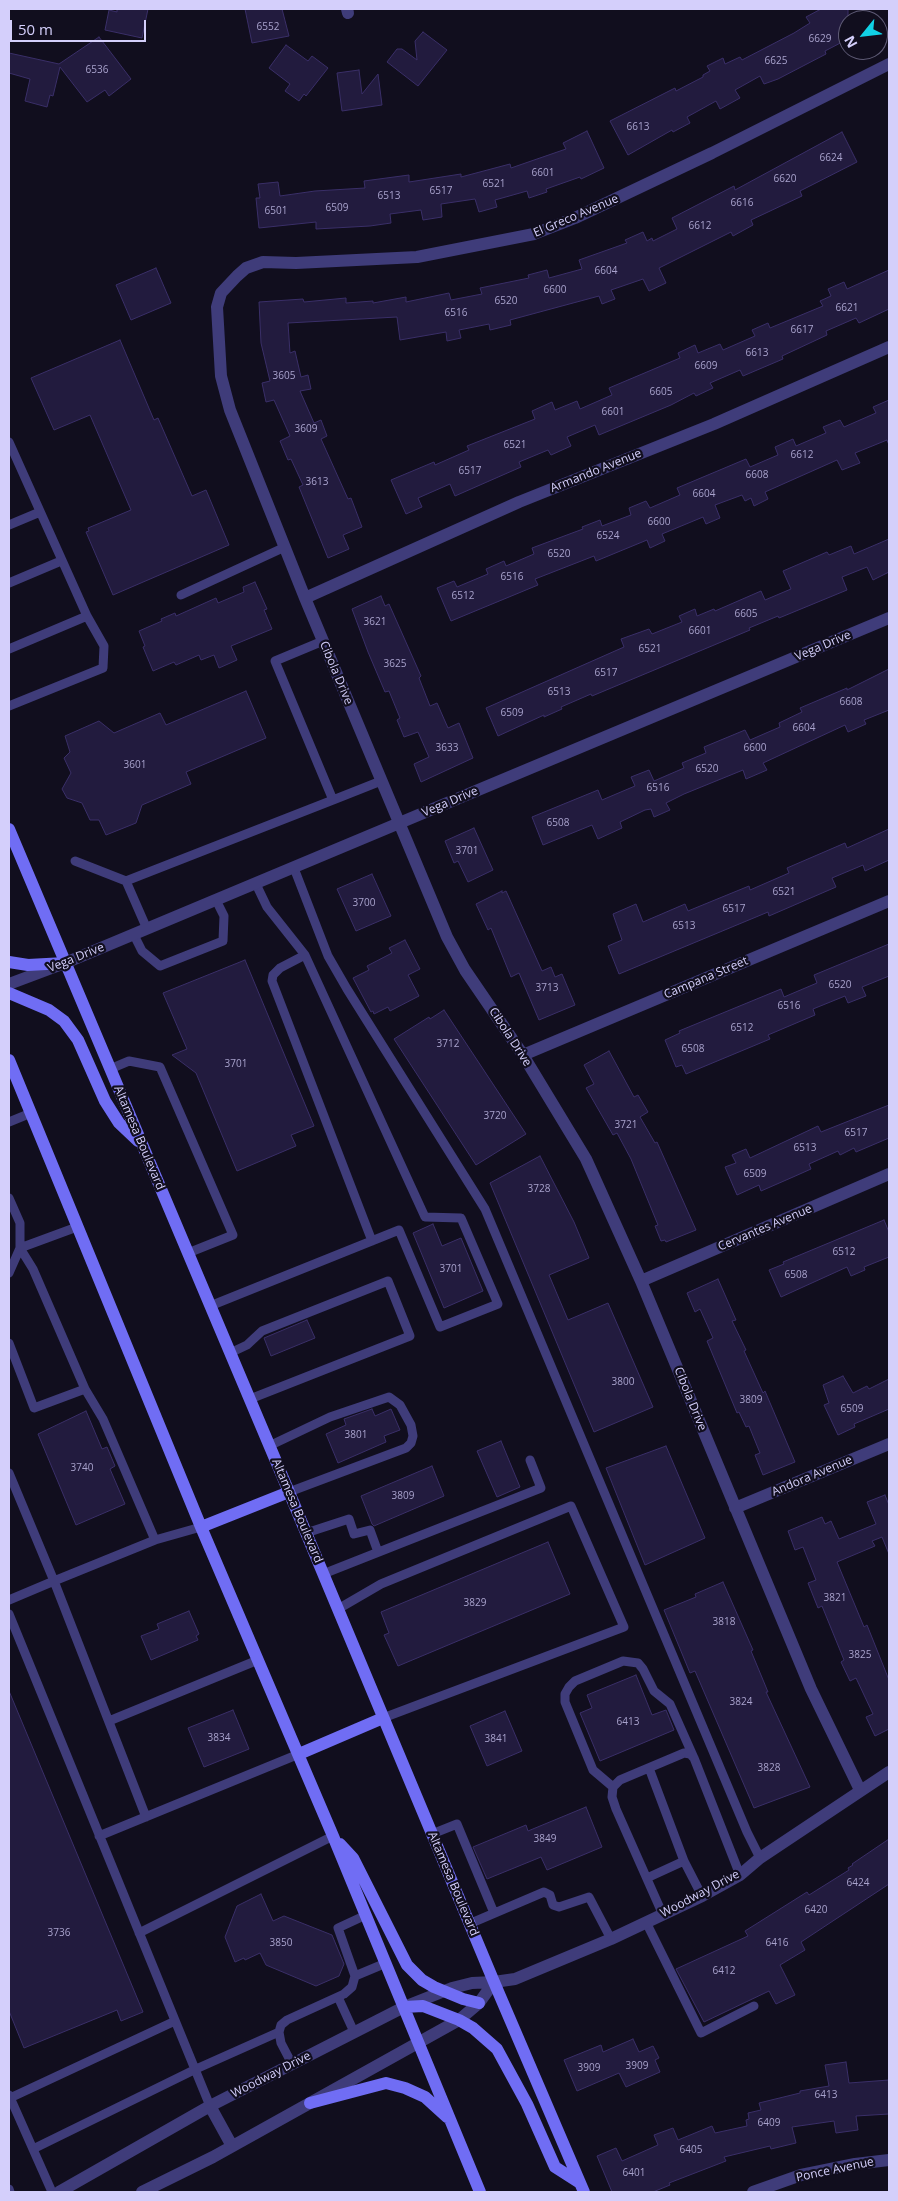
<!DOCTYPE html>
<style>
body{margin:0}
#map{position:relative;width:898px;height:2201px;overflow:hidden;background:#110e1e;font-family:"Open Sans",sans-serif}
canvas{display:block}
.frame{position:absolute;inset:0;border:10px solid #d4cffb;pointer-events:none}
.north{position:absolute;left:838px;top:10px;width:50px;height:50px;box-sizing:border-box;background:#110e1e;border:1px solid #5f5b76;border-radius:50%;rotate:241deg;font-size:14px;font-weight:700;line-height:20px;text-align:center;color:#d4cffb}
.north::after{content:'';display:block;margin:auto;width:18px;height:22px;background:#11d1e6;clip-path:polygon(50% 0,100% 100%,50% 72%,0 100%)}
.scale{position:absolute;left:10px;top:20px;width:136px;height:22px;box-sizing:border-box;border:2px solid #d4cffb;border-top:0;padding-left:6px;font-size:15px;line-height:18px;white-space:nowrap;color:#d4cffb;-webkit-text-stroke:4px #110e1e;paint-order:stroke}
</style>
<div id="map">
<canvas width="898" height="2201"></canvas>
<div class="frame"></div>
<div class="north">N</div>
<div class="scale">50 m</div>
</div>
<script>
const c = document.querySelector('canvas').getContext('2d');
c.lineJoin = 'round';
function fill(path, color) { c.fillStyle = color; c.fill(path, 'evenodd'); }
const shape = rows => new Path2D(rows.map(r => 'M' + r).join(''));
function stroke(path, color, width, dash) { c.strokeStyle = color; c.lineWidth = width; c.lineCap = dash ? 'butt' : 'round'; c.setLineDash(dash || []); c.stroke(path); }
function drawText(font, color, halo, rows, align = 'center') {
  c.font = font + ' "Open Sans",sans-serif'; c.lineWidth = 4.5; c.setLineDash([]); c.textBaseline = 'middle'; c.strokeStyle = halo; c.fillStyle = color; for (const [text, x, y, turn = 0] of rows) {
    c.save(); c.translate(x, y); c.rotate((+turn || 0) * Math.PI / 180); c.textAlign = isNaN(turn) ? turn : align; if (halo) c.strokeText(text, 0, 0); c.fillText(text, 0, 0); c.restore();
  }
}
const building = shape([
 [117,9,148,9,142,38,105,30,109,10,117,12,117,9],
 [245,9,282,9,289,36,252,43,245,9],
 [821,9,848,9,848,39,825,51,826,54,778,79,764,84,760,76,735,90,740,98,720,109,716,101,687,117,690,123,673,132,672,130,628,155,610,121,675,88,676,91,703,77,703,75,710,71,707,66,723,58,725,64,740,57,742,60,794,33,810,23,806,17,821,9],
 [423,32,447,50,418,86,387,62,397,49,402,49,417,60,415,41,423,32],
 [99,37,131,79,109,96,105,90,87,102,60,67,53,96,50,95,47,107,25,101,30,79,9,73,9,53,59,64,99,37],
 [286,45,308,61,312,56,328,68,306,96,304,94,299,101,285,91,290,84,269,68,286,45],
 [359,70,362,94,378,74,382,105,342,111,337,73,359,70],
 [587,131,604,168,581,179,580,177,546,189,547,192,529,198,527,191,495,200,497,207,479,212,475,199,441,204,442,217,423,220,421,210,390,214,391,223,370,226,316,229,316,222,259,228,256,198,260,198,258,184,278,182,280,196,315,191,365,188,364,181,409,175,409,182,461,174,461,177,510,164,511,168,566,149,563,143,587,131],
 [842,132,857,162,800,191,802,196,751,220,753,225,733,236,731,232,659,268,666,283,649,291,643,279,611,290,615,299,602,304,599,296,510,320,511,325,490,330,489,324,459,330,461,338,447,341,446,332,400,340,397,317,288,323,290,353,295,351,301,377,308,375,311,389,300,391,314,423,321,420,327,436,321,439,348,499,351,498,362,527,343,535,349,549,328,558,299,487,303,485,291,459,288,460,280,441,290,436,274,400,266,402,262,383,270,381,261,343,259,302,303,299,304,302,346,298,346,303,373,301,373,303,406,297,406,302,449,293,451,300,482,294,480,288,529,278,528,275,547,270,549,278,582,269,579,260,627,243,625,240,643,232,647,241,652,238,653,241,677,229,672,218,734,186,735,190,842,132],
 [156,268,171,303,131,320,116,285,156,268],
 [889,270,889,309,859,323,856,318,826,331,827,335,782,356,783,359,743,376,740,370,710,383,713,388,696,396,694,393,671,405,599,435,595,425,567,437,571,446,551,455,548,450,519,462,521,467,455,496,450,484,418,498,422,507,406,514,391,480,434,462,435,465,469,450,467,446,535,419,532,411,552,402,555,410,577,401,580,409,612,395,609,388,680,358,678,353,695,345,698,353,720,344,723,350,755,336,752,330,768,323,770,328,823,306,820,301,831,296,828,289,844,282,847,289,889,270],
 [120,340,154,420,158,418,192,496,206,490,229,545,113,595,86,532,89,531,88,528,131,510,90,415,54,430,31,378,120,340],
 [889,400,889,445,887,440,855,453,860,463,842,470,837,460,765,492,768,499,754,506,751,498,745,501,742,495,715,505,720,518,706,524,703,517,662,534,665,541,650,548,647,540,596,561,594,556,535,579,538,585,451,621,437,588,454,581,457,587,488,574,486,569,504,561,506,566,534,554,532,548,583,529,582,527,600,520,602,526,631,515,629,508,646,501,650,508,680,495,677,488,746,459,750,467,778,455,775,447,793,439,796,446,826,433,823,427,840,420,844,427,876,413,873,407,889,400],
 [889,539,889,572,873,580,867,567,842,577,847,590,779,618,778,616,749,628,750,630,592,696,591,694,561,707,562,709,544,717,544,715,498,736,486,708,624,647,621,639,649,629,652,634,682,622,679,616,695,609,697,616,714,609,715,611,761,591,765,600,791,589,783,571,827,552,829,555,851,546,854,554,889,539],
 [255,582,267,609,264,610,272,629,231,646,237,660,219,668,214,655,201,660,199,655,176,665,174,662,153,671,143,647,145,646,139,631,162,621,161,619,175,613,176,616,216,598,218,603,244,592,243,587,255,582],
 [381,596,385,606,389,604,421,676,419,678,430,706,437,703,448,728,459,723,473,758,421,782,414,764,429,757,418,732,404,737,397,720,400,718,389,691,385,692,368,652,352,609,381,596],
 [889,669,889,710,864,720,866,724,848,732,845,725,763,763,767,770,746,779,743,770,684,794,666,803,670,810,654,817,651,809,645,810,620,822,622,828,598,839,592,825,543,845,532,817,598,790,602,800,635,786,631,777,649,770,654,781,684,768,682,763,706,753,704,747,745,730,750,740,780,727,779,723,802,712,800,708,847,688,847,690,889,669],
 [246,691,266,738,186,772,191,784,142,805,136,823,106,835,99,820,90,820,82,803,67,798,62,789,71,773,64,758,70,752,65,736,99,721,114,733,160,713,166,725,246,691],
 [474,828,493,870,468,882,458,861,454,863,445,841,474,828],
 [889,829,889,860,865,871,863,865,832,878,836,887,769,916,768,912,619,974,608,946,622,940,613,914,636,904,643,922,685,904,688,911,749,886,750,890,789,873,787,868,845,843,847,848,889,829],
 [372,874,391,916,356,931,337,889,372,874],
 [502,891,502,893,506,891,542,971,551,967,555,977,562,974,575,1005,539,1020,519,973,511,977,491,928,488,930,476,904,502,891],
 [405,940,420,969,408,975,419,996,390,1011,388,1007,374,1014,373,1011,371,1012,353,978,369,970,367,966,392,953,389,948,405,940],
 [889,944,889,976,862,987,866,996,848,1003,845,996,813,1009,815,1015,768,1035,770,1039,686,1074,682,1065,676,1067,665,1040,680,1033,679,1031,781,989,784,997,817,983,814,975,889,944],
 [245,960,314,1126,291,1135,296,1146,237,1171,196,1073,172,1055,187,1049,163,993,245,960],
 [444,1010,526,1134,476,1165,394,1039,429,1017,430,1019,444,1010],
 [609,1051,634,1097,638,1095,648,1112,640,1117,655,1143,657,1142,696,1230,666,1242,665,1240,661,1241,655,1226,658,1225,631,1159,617,1133,613,1135,586,1088,594,1084,584,1065,609,1051],
 [889,1105,889,1138,856,1152,854,1148,840,1155,838,1151,809,1164,811,1169,793,1177,761,1191,759,1185,737,1195,725,1167,736,1163,732,1155,746,1149,750,1158,818,1126,821,1132,889,1105],
 [540,1156,574,1222,589,1258,549,1275,568,1320,608,1303,653,1407,594,1432,490,1183,540,1156],
 [884,1220,889,1232,889,1257,864,1267,865,1270,851,1276,847,1267,781,1297,769,1270,784,1264,783,1262,884,1220],
 [433,1224,442,1246,461,1238,483,1291,444,1308,413,1233,433,1224],
 [718,1279,736,1320,732,1321,746,1350,744,1351,763,1393,765,1391,795,1462,763,1475,755,1455,760,1453,749,1426,746,1427,739,1412,737,1413,707,1341,713,1338,700,1309,695,1312,687,1293,718,1279],
 [307,1320,315,1338,271,1356,264,1338,307,1320],
 [843,1376,853,1393,867,1386,869,1389,889,1379,889,1409,854,1424,855,1427,838,1435,824,1405,829,1403,823,1385,843,1376],
 [372,1409,375,1416,391,1409,400,1430,384,1436,386,1442,338,1463,326,1434,346,1425,344,1419,372,1409],
 [86,1411,102,1449,107,1447,115,1466,110,1469,125,1504,76,1525,38,1434,86,1411],
 [501,1441,520,1487,497,1497,477,1451,501,1441],
 [666,1446,705,1538,645,1565,606,1468,666,1446],
 [432,1466,444,1496,374,1526,372,1524,361,1496,432,1466],
 [885,1495,889,1505,889,1554,882,1537,872,1541,875,1546,837,1562,864,1627,867,1625,889,1680,889,1729,875,1736,866,1717,873,1714,856,1678,850,1681,841,1662,844,1660,822,1606,818,1608,808,1583,816,1580,803,1547,795,1550,788,1531,822,1517,825,1524,831,1521,839,1539,876,1524,867,1502,885,1495],
 [548,1542,570,1594,398,1666,384,1635,389,1633,381,1612,548,1542],
 [723,1582,753,1650,751,1651,768,1692,766,1692,810,1787,754,1808,695,1671,690,1673,664,1610,696,1597,695,1594,723,1582],
 [189,1611,199,1634,196,1636,198,1640,151,1660,141,1636,159,1629,157,1624,189,1611],
 [636,1675,652,1715,666,1710,674,1730,600,1761,580,1713,592,1708,587,1695,636,1675],
 [9,1691,143,2012,121,2021,117,2010,24,2048,9,2011,9,1691],
 [233,1710,249,1749,204,1767,188,1728,233,1710],
 [505,1711,522,1751,487,1766,470,1726,505,1711],
 [586,1807,602,1847,547,1870,541,1857,487,1879,473,1847,526,1825,528,1831,586,1807],
 [889,1839,889,1884,801,1942,805,1950,780,1965,795,1995,776,2004,769,1991,704,2022,676,1969,748,1936,745,1931,807,1892,809,1895,849,1870,848,1868,853,1865,852,1864,889,1839],
 [261,1894,273,1921,284,1916,332,1935,344,1964,339,1976,316,1986,266,1965,260,1953,245,1960,244,1958,235,1962,225,1937,237,1906,261,1894],
 [633,2039,639,2052,653,2046,659,2058,655,2060,660,2072,626,2087,619,2073,577,2091,564,2060,601,2045,603,2052,633,2039],
 [846,2062,849,2083,889,2080,889,2114,856,2116,858,2130,836,2133,834,2121,792,2127,796,2143,771,2149,770,2146,724,2157,726,2161,669,2183,670,2185,653,2192,612,2192,597,2156,616,2148,622,2161,658,2145,654,2135,673,2128,678,2140,712,2126,715,2133,747,2126,746,2120,749,2119,748,2113,761,2110,759,2103,800,2093,800,2091,829,2086,825,2065,846,2062]
]);
fill(building, '#221b3e');
stroke(building, '#3a2f68', 1);
stroke(shape([
 [9,442,87,616],
 [9,525,40,512],
 [9,583,61,561],
 [181,595,285,547],
 [323,641,275,661,333,800,381,781],
 [9,649,87,616,104,646,103,668,9,706],
 [75,861,126,881],
 [294,868,328,956,347,989,485,1209,747,1832,760,1858],
 [147,929,126,881,333,800],
 [134,935,142,951,160,966,223,941,224,916,216,900],
 [305,955,280,968,273,975,272,981,372,1241],
 [110,1069,129,1061,160,1067,233,1235,188,1253],
 [9,1122,31,1113],
 [9,1198,20,1223,20,1248,33,1269,85,1389,34,1408,9,1343],
 [9,1273,20,1248,77,1227],
 [210,1306,399,1230,440,1327,498,1304,461,1218,425,1217,305,955,267,907,256,884],
 [230,1353,247,1345,262,1331,388,1281,410,1336,250,1399],
 [85,1389,103,1419,155,1540],
 [269,1446,330,1417,389,1397,400,1405,411,1425,413,1436,411,1443,406,1448,289,1492],
 [9,1473,54,1581,9,1600],
 [306,1533,349,1519,354,1534,370,1530,378,1552],
 [323,1574,541,1488,530,1460],
 [338,1609,381,1584,571,1506,624,1627,383,1718],
 [9,1614,210,2106],
 [109,1721,258,1660],
 [649,1768,684,1861,702,1896],
 [613,1787,593,1770,565,1702,565,1694,569,1687,575,1681,623,1661,638,1663,643,1669,654,1691,670,1704,694,1758],
 [146,1817,54,1581,155,1540,201,1527],
 [432,1834,457,1824,494,1913],
 [99,1836,299,1754],
 [647,1878,684,1861],
 [663,1915,616,1809,612,1797,613,1787,620,1780,684,1753,690,1754,694,1758,740,1875],
 [646,1922,701,2033,754,2006],
 [469,1924,544,1892,550,1895,553,1905,559,1907,589,1897,611,1939],
 [139,1933,333,1836],
 [355,1976,386,1963],
 [338,1997,354,2032],
 [292,2064,281,2043,279,2032,281,2025,287,2020,344,1994,352,1987,355,1976,338,1928,366,1915],
 [9,2095,52,2192],
 [10,2098,175,2021],
 [33,2149,196,2069,279,2032],
 [9,2189,10,2192]
]), '#3f3c7a', 9);
stroke(shape([
 [347,9,348,13],
 [305,598,519,502,714,424,889,347],
 [9,984,65,963,889,618],
 [523,1055,889,901],
 [641,1281,889,1174],
 [735,1508,889,1444],
 [860,1790,811,1689,641,1281,586,1159,523,1055,465,970,447,937,305,598,230,410,221,376,217,307,221,293,237,276,246,268,263,262,296,263,417,257,534,234,575,218,712,153,889,64],
 [753,2192,801,2175,855,2164,889,2160]
]), '#3f3c7a', 12);
stroke(shape([
 [210,2106,232,2146],
 [59,2192,210,2106,404,2007,452,1988,472,1983,494,1982,515,1979,611,1939,702,1896,740,1875,760,1858,889,1772],
 [142,2192,213,2157,459,2020,479,2003,494,1982]
]), '#3f3c7a', 12);
stroke(shape([
 [9,829,289,1492,494,1982,584,2192],
 [9,962,28,965,65,963],
 [9,993,49,1010,64,1021,78,1040,105,1101,119,1123,138,1141],
 [9,1060,201,1527,333,1836,480,2192],
 [201,1527,289,1492],
 [299,1754,383,1718],
 [340,1844,353,1858,407,1965,422,1980,434,1987,463,1999,479,2003],
 [404,2007,423,2006,459,2020,473,2028,497,2049,527,2104,555,2167,580,2183],
 [310,2103,386,2083,405,2088,425,2097,447,2117]
]), '#706df4', 12);
drawText('10px', '#a8a2cc', null, [
 ["6552",268,27],
 ["6629",820,39],
 ["6625",776,61],
 ["6536",97,70],
 ["6613",638,127],
 ["6624",831,158],
 ["6601",543,173],
 ["6620",785,179],
 ["6521",494,184],
 ["6517",441,191],
 ["6513",389,196],
 ["6616",742,203],
 ["6509",337,208],
 ["6501",276,211],
 ["6612",700,226],
 ["6604",606,271],
 ["6600",555,290],
 ["6520",506,301],
 ["6621",847,308],
 ["6516",456,313],
 ["6617",802,330],
 ["6613",757,353],
 ["6609",706,366],
 ["3605",284,376],
 ["6605",661,392],
 ["6601",613,412],
 ["3609",306,429],
 ["6521",515,445],
 ["6612",802,455],
 ["6517",470,471],
 ["6608",757,475],
 ["3613",317,482],
 ["6604",704,494],
 ["6600",659,522],
 ["6524",608,536],
 ["6520",559,554],
 ["6516",512,577],
 ["6512",463,596],
 ["6605",746,614],
 ["3621",375,622],
 ["6601",700,631],
 ["6521",650,649],
 ["3625",395,664],
 ["6517",606,673],
 ["6513",559,692],
 ["6608",851,702],
 ["6509",512,713],
 ["6604",804,728],
 ["3633",447,748],
 ["6600",755,748],
 ["3601",135,765],
 ["6520",707,769],
 ["6516",658,788],
 ["6508",558,823],
 ["3701",467,851],
 ["6521",784,892],
 ["3700",364,903],
 ["6517",734,909],
 ["6513",684,926],
 ["6520",840,985],
 ["3713",547,988],
 ["6516",789,1006],
 ["6512",742,1028],
 ["3712",448,1044],
 ["6508",693,1049],
 ["3701",236,1064],
 ["3720",495,1116],
 ["3721",626,1125],
 ["6517",856,1133],
 ["6513",805,1148],
 ["6509",755,1174],
 ["3728",539,1189],
 ["6512",844,1252],
 ["3701",451,1269],
 ["6508",796,1275],
 ["3800",623,1382],
 ["3809",751,1400],
 ["6509",852,1409],
 ["3801",356,1435],
 ["3740",82,1468],
 ["3809",403,1496],
 ["3821",835,1598],
 ["3829",475,1603],
 ["3818",724,1622],
 ["3825",860,1655],
 ["3824",741,1702],
 ["6413",628,1722],
 ["3834",219,1738],
 ["3841",496,1739],
 ["3828",769,1768],
 ["3849",545,1839],
 ["6424",858,1883],
 ["6420",816,1910],
 ["3736",59,1933],
 ["3850",281,1943],
 ["6416",777,1943],
 ["6412",724,1971],
 ["3909",637,2066],
 ["3909",589,2068],
 ["6413",826,2095],
 ["6409",769,2123],
 ["6405",691,2150],
 ["6401",634,2173]
]);
drawText('12px', '#d4cffb', '#110e1e', [
 ["El Greco Avenue",576,216,-23],
 ["Armando Avenue",596,471,-22],
 ["Vega Drive",823,646,-23],
 ["Cibola Drive",336,673,67],
 ["Vega Drive",450,802,-23],
 ["Vega Drive",76,958,-22],
 ["Campana Street",706,978,-23],
 ["Cibola Drive",510,1037,57],
 ["Altamesa Boulevard",139,1138,67],
 ["Cervantes Avenue",765,1228,-23],
 ["Cibola Drive",690,1399,68],
 ["Andora Avenue",812,1476,-23],
 ["Altamesa Boulevard",297,1511,67],
 ["Altamesa Boulevard",453,1884,67],
 ["Woodway Drive",700,1894,-28],
 ["Woodway Drive",271,2075,-27],
 ["Ponce Avenue",835,2170,-12]
]);
</script>
